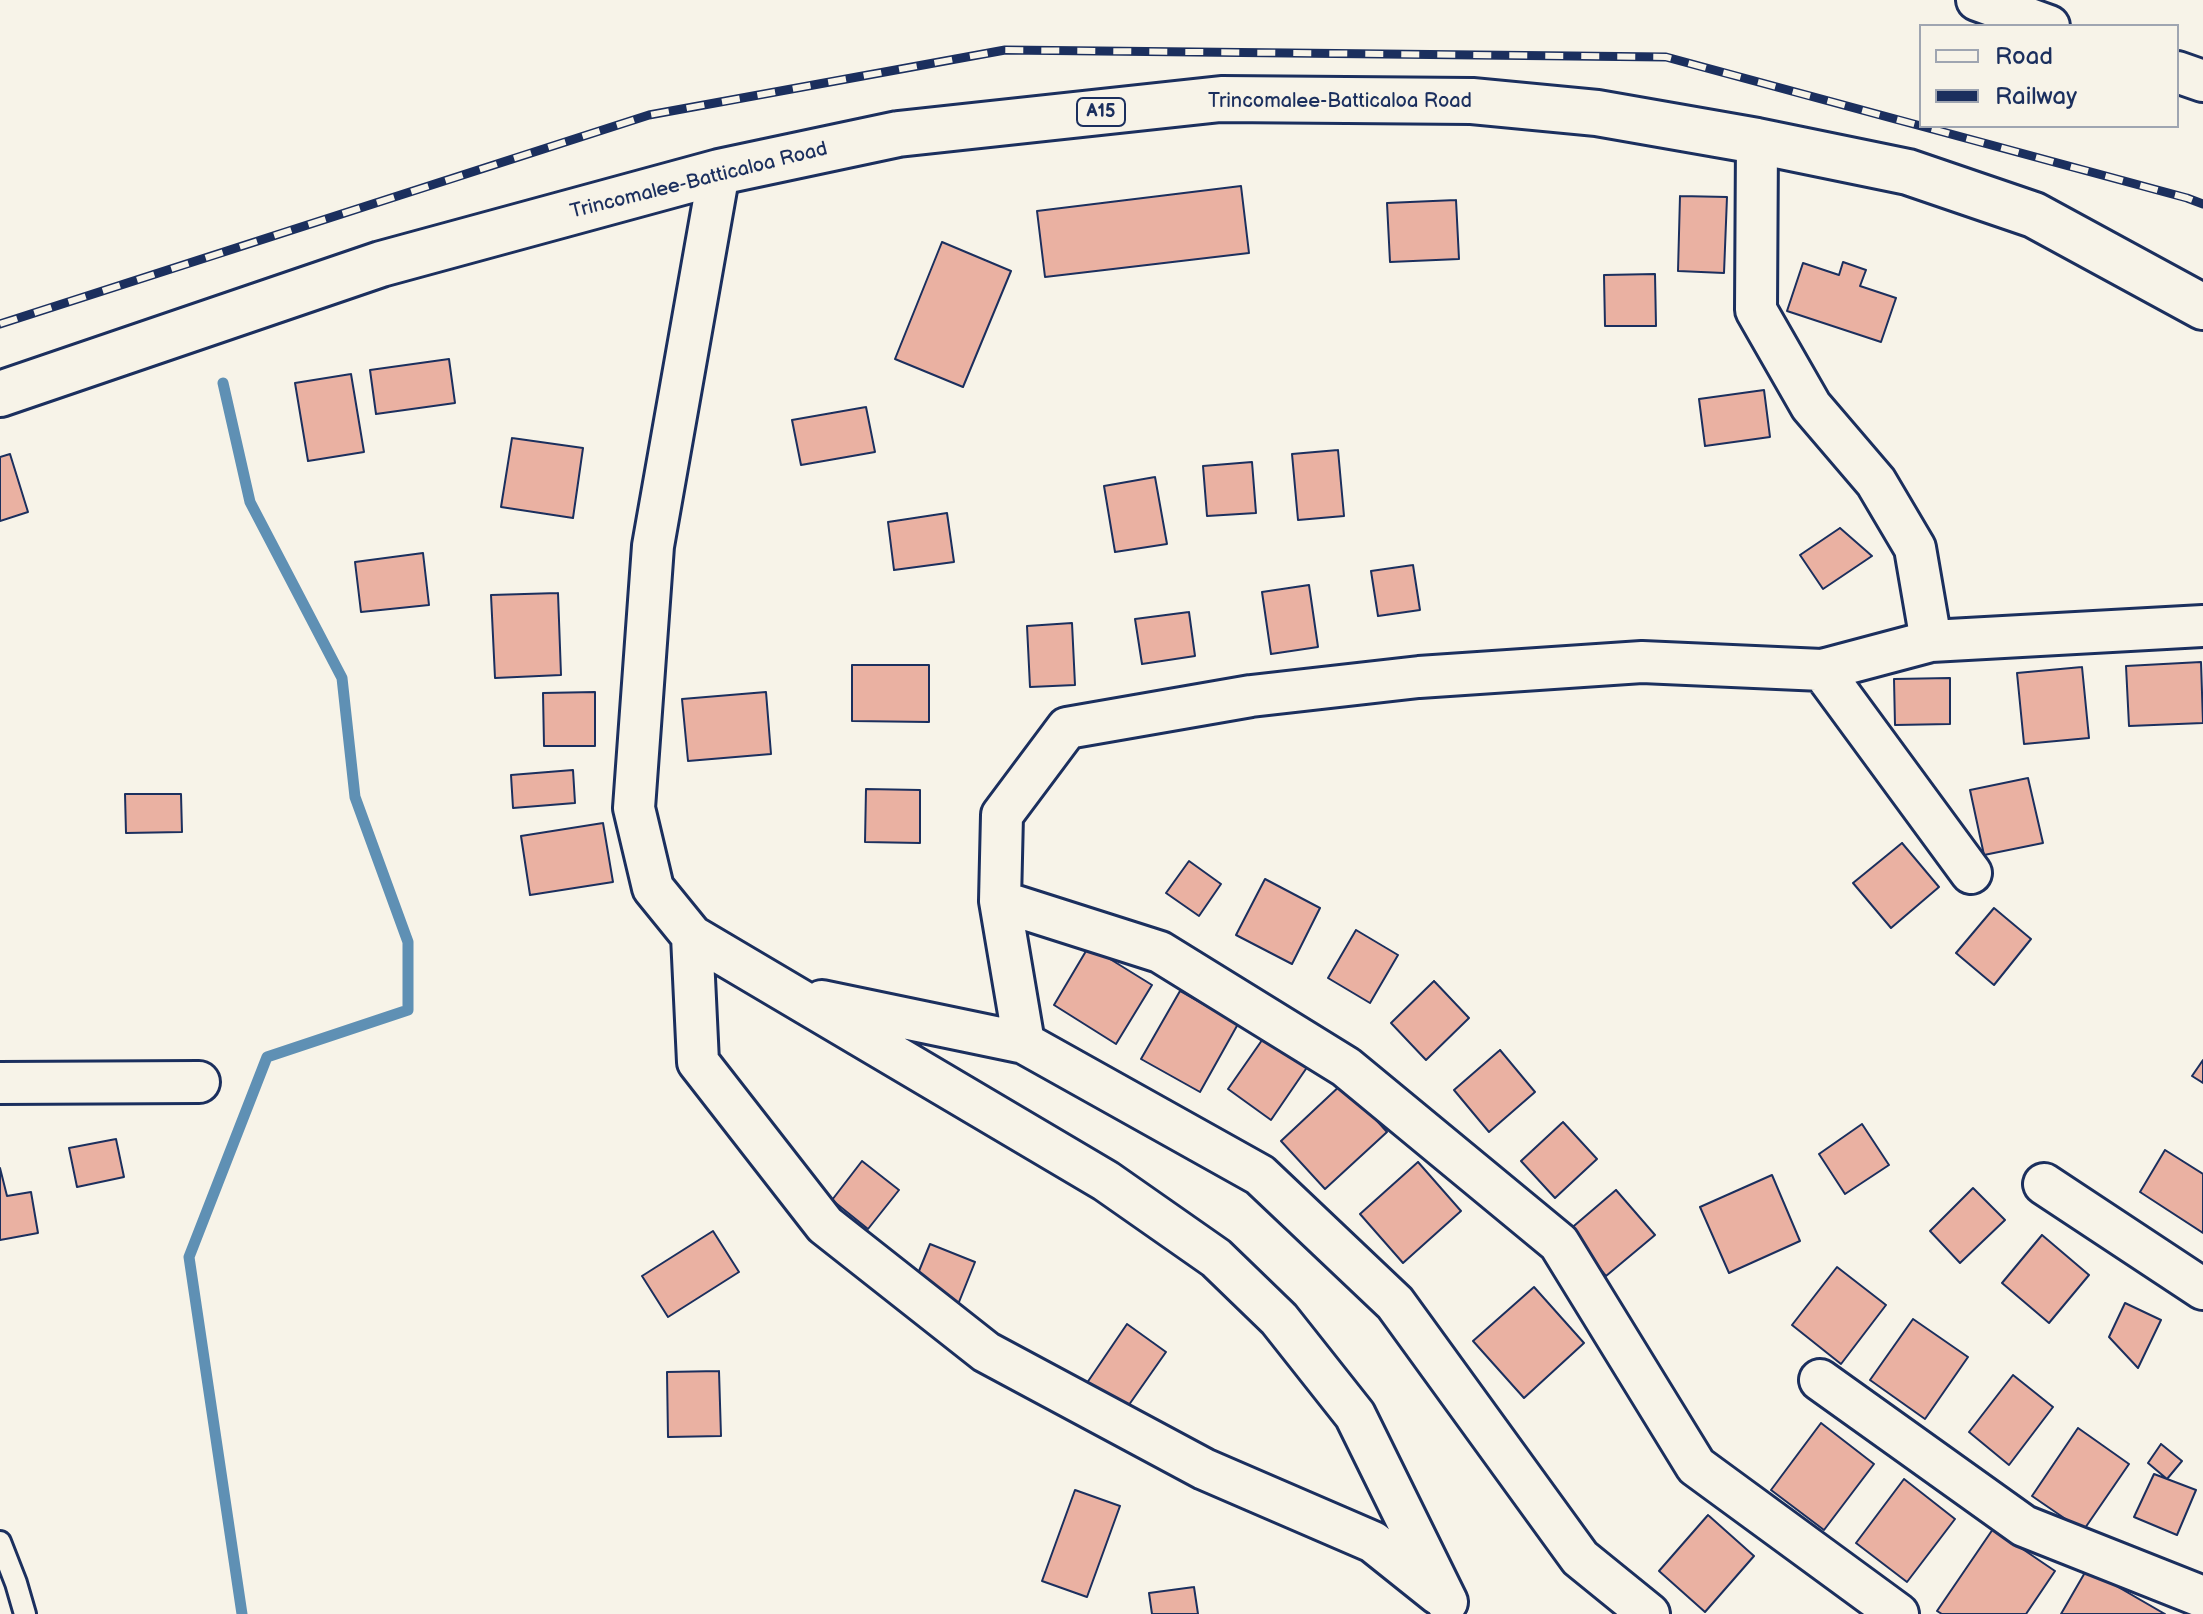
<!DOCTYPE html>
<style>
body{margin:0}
#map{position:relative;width:2203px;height:1614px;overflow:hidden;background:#f7f3e8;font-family:"Balsamiq Sans",sans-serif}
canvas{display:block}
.legend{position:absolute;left:1919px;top:24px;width:260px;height:104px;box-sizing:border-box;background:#f7f3e8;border:2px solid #9fa5b1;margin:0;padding:10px 14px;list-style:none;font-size:24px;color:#1b2f5e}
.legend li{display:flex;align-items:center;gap:16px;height:40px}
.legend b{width:40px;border:2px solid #9fa5b1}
</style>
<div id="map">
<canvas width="2203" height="1614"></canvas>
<ul class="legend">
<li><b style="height:10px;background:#f7f3e8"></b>Road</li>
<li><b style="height:10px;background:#1b2f5e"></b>Railway</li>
</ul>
</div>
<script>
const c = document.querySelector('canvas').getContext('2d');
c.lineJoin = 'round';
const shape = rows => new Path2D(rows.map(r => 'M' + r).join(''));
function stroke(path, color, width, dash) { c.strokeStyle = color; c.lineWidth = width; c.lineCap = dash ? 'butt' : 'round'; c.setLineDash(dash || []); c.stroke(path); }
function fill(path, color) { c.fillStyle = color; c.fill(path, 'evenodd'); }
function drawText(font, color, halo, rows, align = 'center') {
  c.font = font + ' "Balsamiq Sans",sans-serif'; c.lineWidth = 6; c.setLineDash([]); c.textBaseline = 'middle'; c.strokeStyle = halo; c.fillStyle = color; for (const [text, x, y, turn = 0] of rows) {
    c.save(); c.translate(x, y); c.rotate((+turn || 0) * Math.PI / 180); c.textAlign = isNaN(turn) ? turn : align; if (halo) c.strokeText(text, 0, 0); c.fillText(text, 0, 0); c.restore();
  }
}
stroke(shape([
 [223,383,250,502,342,678,355,797,408,942,408,1010,267,1057,189,1257,242,1614]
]), '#5f90b4', 11);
const building = shape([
 [1241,186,1249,253,1045,277,1037,211,1241,186],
 [1680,196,1727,197,1724,273,1678,271,1680,196],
 [1456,200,1459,259,1390,262,1387,203,1456,200],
 [942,242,1011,271,963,387,895,359,942,242],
 [1843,262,1866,270,1860,286,1896,298,1881,342,1787,311,1803,263,1839,275,1843,262],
 [1655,274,1656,326,1605,326,1604,275,1655,274],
 [449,359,455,403,376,414,370,370,449,359],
 [351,374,364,452,308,461,295,383,351,374],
 [1764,390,1770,437,1705,446,1699,399,1764,390],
 [866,407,875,452,801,465,792,420,866,407],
 [512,438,583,448,573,518,501,507,512,438],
 [1338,450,1344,516,1298,520,1292,454,1338,450],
 [10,454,28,512,0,521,0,457,10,454],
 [1252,462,1256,513,1207,516,1203,466,1252,462],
 [1155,477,1167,544,1115,552,1104,486,1155,477],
 [947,513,954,562,894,570,888,522,947,513],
 [1840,528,1872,556,1823,589,1800,555,1840,528],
 [423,553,429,605,361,612,355,562,423,553],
 [1413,565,1420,610,1378,616,1371,571,1413,565],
 [1309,585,1318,647,1271,654,1262,592,1309,585],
 [558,593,561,675,495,678,491,595,558,593],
 [1189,612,1195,656,1142,664,1135,619,1189,612],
 [1072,623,1075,685,1030,687,1027,626,1072,623],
 [2201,662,2203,723,2129,726,2126,666,2201,662],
 [852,665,929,665,929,722,852,721,852,665],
 [2082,667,2089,738,2024,744,2017,673,2082,667],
 [1950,678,1950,724,1895,725,1894,679,1950,678],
 [595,692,595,746,544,746,543,693,595,692],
 [766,692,771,754,688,761,682,699,766,692],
 [573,770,575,803,513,808,511,775,573,770],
 [2028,778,2043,843,1984,855,1970,790,2028,778],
 [866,789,920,790,920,843,865,842,866,789],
 [125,794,181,794,182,832,126,833,125,794],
 [603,823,613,882,530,895,521,836,603,823],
 [1902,843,1939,887,1891,928,1853,883,1902,843],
 [1189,861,1221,884,1199,916,1166,893,1189,861],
 [1265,879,1320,908,1292,964,1236,935,1265,879],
 [1994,908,2031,939,1994,985,1956,953,1994,908],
 [1356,930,1398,955,1370,1003,1328,978,1356,930],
 [1089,946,1152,985,1116,1044,1054,1005,1089,946],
 [1434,981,1469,1018,1426,1060,1391,1023,1434,981],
 [1180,991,1238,1024,1200,1092,1141,1059,1180,991],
 [1267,1033,1310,1063,1271,1120,1228,1089,1267,1033],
 [1500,1050,1535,1092,1489,1132,1454,1090,1500,1050],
 [2203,1060,2203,1083,2192,1076,2203,1060],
 [1343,1083,1387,1132,1325,1189,1281,1141,1343,1083],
 [1563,1122,1597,1159,1555,1198,1521,1161,1563,1122],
 [1862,1124,1889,1165,1845,1194,1819,1154,1862,1124],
 [116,1139,124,1177,77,1187,69,1148,116,1139],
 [2165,1150,2203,1174,2203,1233,2140,1192,2165,1150],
 [862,1161,899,1190,868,1229,832,1200,862,1161],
 [1418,1162,1461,1211,1403,1263,1360,1214,1418,1162],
 [0,1168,7,1196,31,1192,38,1233,0,1240,0,1168],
 [1772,1175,1800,1241,1729,1273,1700,1207,1772,1175],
 [1973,1188,2005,1220,1960,1263,1930,1231,1973,1188],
 [1616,1190,1655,1235,1606,1276,1568,1231,1616,1190],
 [713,1231,739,1272,668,1317,642,1276,713,1231],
 [2042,1235,2089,1275,2049,1323,2002,1283,2042,1235],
 [930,1244,975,1262,953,1317,908,1298,930,1244],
 [1837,1267,1886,1305,1841,1364,1792,1325,1837,1267],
 [1534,1287,1584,1343,1524,1398,1473,1341,1534,1287],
 [2125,1303,2161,1320,2138,1368,2109,1337,2125,1303],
 [1913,1319,1968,1357,1925,1419,1870,1380,1913,1319],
 [1127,1324,1166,1352,1112,1429,1074,1402,1127,1324],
 [719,1371,721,1436,668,1437,667,1372,719,1371],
 [2013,1375,2053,1407,2009,1465,1969,1432,2013,1375],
 [1821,1423,1874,1464,1824,1530,1771,1490,1821,1423],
 [2078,1428,2129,1464,2083,1531,2032,1496,2078,1428],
 [2161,1444,2182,1461,2167,1479,2148,1463,2161,1444],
 [2154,1474,2196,1490,2177,1535,2134,1517,2154,1474],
 [1904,1479,1955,1519,1907,1582,1856,1543,1904,1479],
 [1075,1490,1120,1506,1087,1597,1042,1581,1075,1490],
 [1708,1515,1754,1556,1705,1612,1659,1571,1708,1515],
 [1993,1529,2055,1571,2026,1614,1942,1614,1937,1611,1993,1529],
 [2087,1569,2165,1614,2061,1614,2087,1569],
 [1194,1587,1198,1614,1152,1614,1149,1593,1194,1587]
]);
fill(building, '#eab1a2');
stroke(building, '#1b2f5e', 2);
const service = shape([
 [0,1542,16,1583,25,1614]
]);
const minor = shape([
 [1977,0,2049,26],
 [2177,72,2203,81],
 [1757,141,1756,310,1811,406,1876,482,1915,548,1931,641],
 [719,172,653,546,634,808,653,888,692,936,1106,1181,1216,1258,1279,1319,1355,1415,1447,1602],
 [1822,670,1971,873],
 [1000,901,1160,952,1346,1067,1559,1243,1696,1466,1898,1614],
 [692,936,698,1062,825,1225,986,1352,1204,1469,1373,1542,1438,1594],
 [822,1001,1024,1043,1260,1175,1395,1303,1580,1558,1649,1614],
 [1024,1043,1000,901,1002,815,1067,728,1251,696,1419,677,1642,662,1822,670,1931,641,2203,626],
 [0,1083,199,1082],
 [2044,1184,2203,1289],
 [1820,1380,2024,1526,2203,1597]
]);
const trunk = shape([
 [0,394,381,264,719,172,898,134,1221,99,1472,101,1597,113,1757,141,1908,172,2034,215,2203,307]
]);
stroke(service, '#1b2f5e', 26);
stroke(minor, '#1b2f5e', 46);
stroke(trunk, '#1b2f5e', 50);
stroke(service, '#f7f3e8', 20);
stroke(minor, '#f7f3e8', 40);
stroke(trunk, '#f7f3e8', 44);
const rail = shape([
 [0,324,649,115,1005,50,1666,57,2187,198,2203,204]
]);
stroke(rail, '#1b2f5e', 9);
stroke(rail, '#f7f3e8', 6, [18]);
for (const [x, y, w] of [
 [1101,112,48]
]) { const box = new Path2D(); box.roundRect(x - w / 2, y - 14, w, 28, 6); c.fillStyle = '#f7f3e8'; c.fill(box); stroke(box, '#1b2f5e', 2); }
drawText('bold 18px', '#1b2f5e', null, [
 ["A15",1101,112]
]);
drawText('20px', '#1b2f5e', '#f7f3e8', [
 ["Trincomalee-Batticaloa Road",1340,102],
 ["Trincomalee-Batticaloa Road",699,181,-14]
]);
</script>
